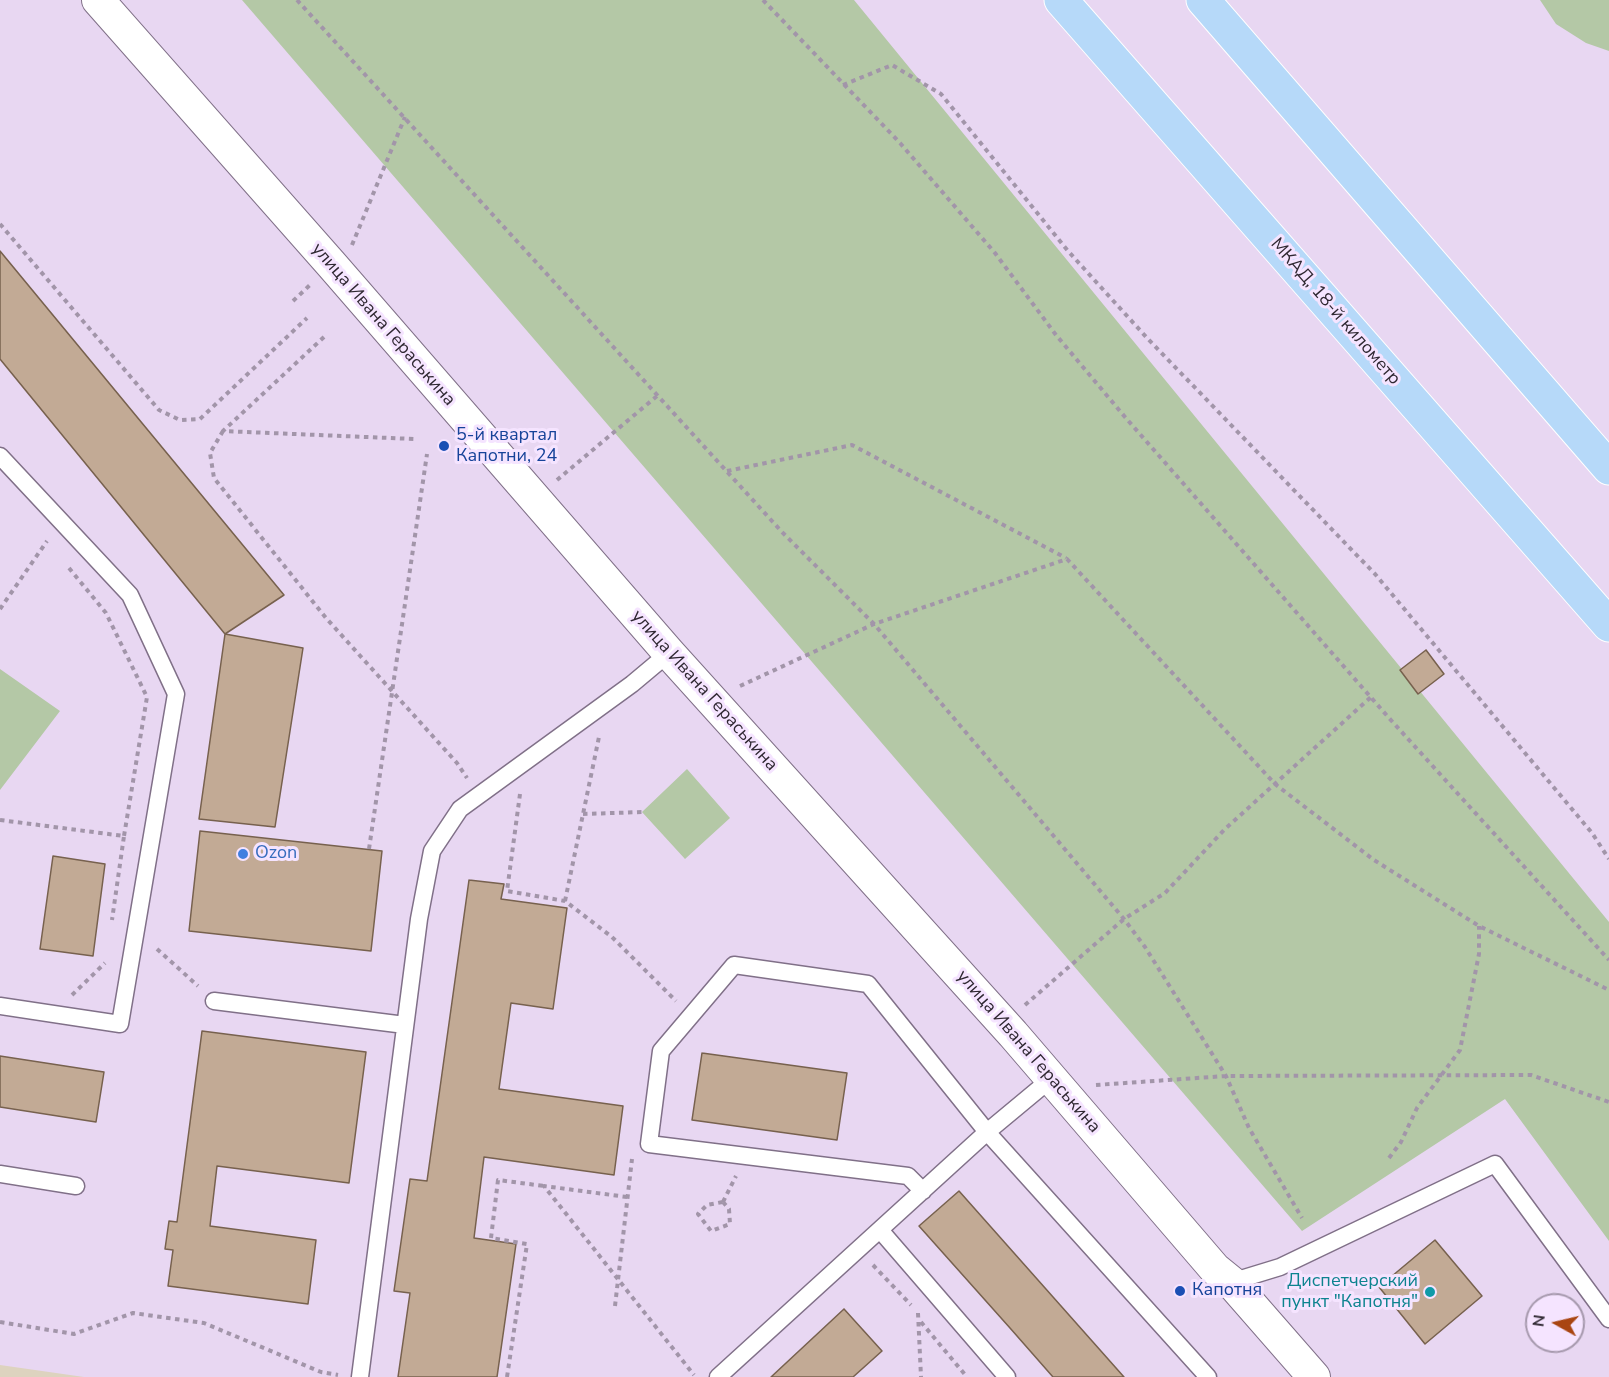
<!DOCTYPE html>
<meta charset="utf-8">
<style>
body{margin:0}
#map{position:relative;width:1609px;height:1377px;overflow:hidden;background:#e8d7f2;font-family:"Nunito Sans",sans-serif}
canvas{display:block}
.north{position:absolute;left:1525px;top:1293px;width:60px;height:60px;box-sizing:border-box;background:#f5e4ff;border:2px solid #a699ad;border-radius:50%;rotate:278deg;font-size:16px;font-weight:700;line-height:24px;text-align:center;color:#2f2832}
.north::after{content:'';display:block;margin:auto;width:21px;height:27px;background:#a94512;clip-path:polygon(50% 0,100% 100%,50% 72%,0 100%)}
</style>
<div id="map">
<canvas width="1609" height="1377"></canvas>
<div class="north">N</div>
</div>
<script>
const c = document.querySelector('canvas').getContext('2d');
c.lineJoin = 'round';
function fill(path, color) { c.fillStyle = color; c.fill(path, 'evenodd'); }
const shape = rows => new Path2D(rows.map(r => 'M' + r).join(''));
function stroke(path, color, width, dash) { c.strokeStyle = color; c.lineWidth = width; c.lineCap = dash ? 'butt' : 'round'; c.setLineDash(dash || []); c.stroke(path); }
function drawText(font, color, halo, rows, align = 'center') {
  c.font = font + ' "Nunito Sans",sans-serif'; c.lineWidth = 6; c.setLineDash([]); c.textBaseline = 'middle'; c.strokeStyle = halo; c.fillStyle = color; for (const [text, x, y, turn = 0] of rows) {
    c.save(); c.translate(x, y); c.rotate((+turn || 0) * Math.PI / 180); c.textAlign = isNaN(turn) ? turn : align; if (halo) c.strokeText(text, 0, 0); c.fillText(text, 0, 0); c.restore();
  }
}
fill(shape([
 [0,1365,84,1377,0,1377]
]), '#ddd3bf');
fill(shape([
 [242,0,854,0,1609,922,1609,1241,1505,1099,1302,1231],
 [1540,0,1609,0,1609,51,1586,43,1556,24],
 [0,669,60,711,0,790],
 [687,769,730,818,685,859,642,812]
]), '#b4c8a6');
const building = shape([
 [0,251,284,595,225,634,0,359,0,251],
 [225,634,303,648,275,827,199,819,225,634],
 [1426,650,1444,674,1418,694,1400,670,1426,650],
 [200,831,382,851,371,951,189,931,200,831],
 [53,856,105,864,93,956,40,949,53,856],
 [469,880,504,884,501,899,567,908,553,1009,511,1003,499,1089,623,1106,614,1175,484,1157,474,1238,516,1244,497,1377,398,1377,410,1293,394,1291,410,1179,427,1181,469,880],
 [202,1031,366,1052,349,1183,217,1166,210,1226,316,1240,308,1304,168,1286,173,1250,165,1249,169,1221,177,1222,202,1031],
 [702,1053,847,1073,837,1140,692,1120,702,1053],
 [0,1056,104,1072,96,1122,0,1107,0,1056],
 [959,1191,1124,1377,1053,1377,1010,1328,919,1226,959,1191],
 [1435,1240,1482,1296,1425,1344,1379,1287,1435,1240],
 [844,1309,882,1351,853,1377,771,1377,844,1309]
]);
fill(building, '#c2aa95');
stroke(building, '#77614e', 1.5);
const lane = shape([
 [0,456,130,595,176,694,120,1024,0,1006],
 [214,1001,405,1025],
 [0,1174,76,1186],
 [923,1191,908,1176,649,1144,661,1051,734,965,868,984,987,1132,1208,1377],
 [880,1230,1007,1377],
 [1231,1282,1280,1267,1495,1164,1609,1319],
 [360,1377,419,919,432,851,460,809,632,684,669,653],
 [718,1377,987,1132,1052,1078]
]);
const street = shape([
 [98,0,332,265,669,653,1013,1034,1215,1269,1231,1282,1314,1377]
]);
const highway = shape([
 [1061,0,1609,625],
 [1203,0,1609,468]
]);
stroke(lane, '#807088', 19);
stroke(street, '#807088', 34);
stroke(highway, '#fff', 35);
stroke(shape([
 [297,0,782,532,874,624,1124,919,1145,947,1226,1076,1249,1128,1302,1218],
 [763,0,900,143,995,253,1056,335,1125,417,1389,718,1609,960],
 [843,85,892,65,941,94,1068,251,1148,339,1375,574,1592,833,1609,859],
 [0,224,159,410,180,420,200,419,307,318],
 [352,245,405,117],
 [293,301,310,285],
 [324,337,223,431,414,439],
 [223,431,210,453,214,478,326,618,457,763,467,778],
 [727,471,852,445,1066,558],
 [557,480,657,396],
 [69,568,106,613,147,697,124,836],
 [0,609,47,541],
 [740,686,874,624,1067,559,1275,784,1374,860,1479,926,1609,990],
 [520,794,507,891,565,901,612,937,676,1001],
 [583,814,642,812],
 [0,820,124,836,112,920],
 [369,849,427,454],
 [565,901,599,737],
 [157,949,198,986],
 [72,995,105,963],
 [1025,1005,1124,919,1165,893,1225,829,1371,697],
 [1096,1085,1226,1076,1531,1075,1609,1102],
 [1389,1158,1401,1142,1417,1108,1460,1050,1479,954,1479,926],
 [627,1197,544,1186,694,1375],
 [723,1202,736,1176],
 [723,1202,729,1209,730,1224,711,1231,698,1214,707,1205,723,1202],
 [873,1265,911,1305],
 [615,1306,632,1159],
 [918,1313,921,1377],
 [0,1322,74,1334,133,1313,204,1323,321,1372,338,1375],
 [921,1322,967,1377],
 [507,1377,527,1244,491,1238,498,1180,544,1186]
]), '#a295a9', 4, [4.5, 4.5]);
stroke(lane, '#fff', 16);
stroke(street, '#fff', 32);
stroke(highway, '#b6d9f9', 33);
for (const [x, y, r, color] of [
 [444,446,6,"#1a4fb4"],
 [243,854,6,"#3f7fe0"],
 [1180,1291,6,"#1a4fb4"],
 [1430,1292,6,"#0f9aa8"]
]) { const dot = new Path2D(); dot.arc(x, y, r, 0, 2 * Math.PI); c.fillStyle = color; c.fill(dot); stroke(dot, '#f5e4ff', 2); }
drawText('18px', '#2f2832', '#f5e4ff', [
 ["МКАД, 18-й километр",1335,312,49],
 ["улица Ивана Гераськина",383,325,49],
 ["улица Ивана Гераськина",704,691,48],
 ["улица Ивана Гераськина",1028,1052,49]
]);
drawText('18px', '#164399', '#f5e4ff', [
 ["5-й квартал",456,436],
 ["Капотни, 24",456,457],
 ["Капотня",1192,1291]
], 'left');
drawText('18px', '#366cbe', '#f5e4ff', [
 ["Ozon",255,854]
], 'left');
drawText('18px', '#0d838f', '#f5e4ff', [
 ["Диспетчерский",1418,1282],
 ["пункт \"Капотня\"",1418,1303]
], 'right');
</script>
